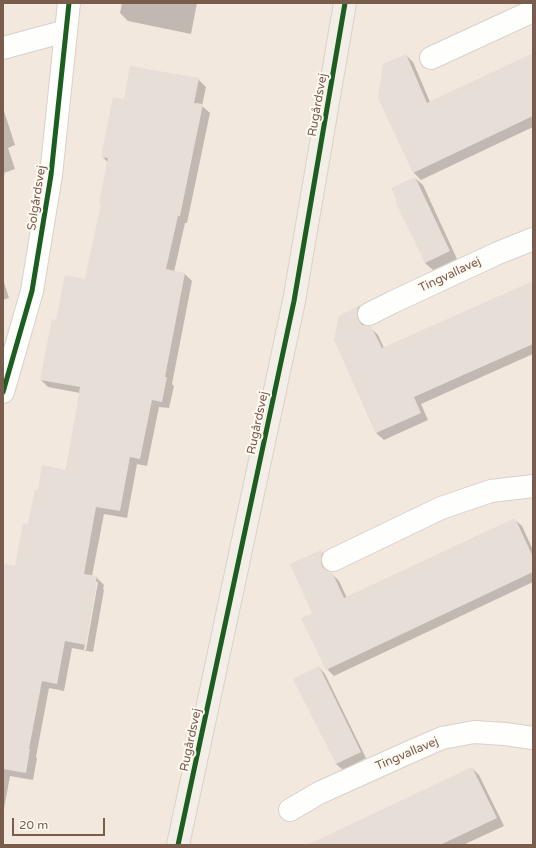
<!DOCTYPE html>
<meta charset="utf-8">
<style>
body{margin:0}
#map{position:relative;width:536px;height:848px;overflow:hidden;background:#f9f5f0;font-family:"Varela Round",sans-serif}
canvas{display:block}
.frame{position:absolute;inset:0;border:4px solid #7a5c4d;pointer-events:none}
.scale{position:absolute;left:12px;top:818px;width:93px;height:18px;box-sizing:border-box;border:2px solid #7a5c4d;border-top:0;padding-left:5px;font-size:12px;line-height:14px;white-space:nowrap;color:#7a5c4d;-webkit-text-stroke:3px #fffaf3;paint-order:stroke}
</style>
<div id="map">
<canvas width="536" height="848"></canvas>
<div class="frame"></div>
<div class="scale">20 m</div>
</div>
<script>
const c = document.querySelector('canvas').getContext('2d');
c.lineJoin = 'round';
function fill(path, color) { c.fillStyle = color; c.fill(path, 'evenodd'); }
const shape = rows => new Path2D(rows.map(r => 'M' + r).join(''));
function stroke(path, color, width, dash) { c.strokeStyle = color; c.lineWidth = width; c.lineCap = dash ? 'butt' : 'round'; c.setLineDash(dash || []); c.stroke(path); }
function drawText(font, color, halo, rows, align = 'center') {
  c.font = font + ' "Varela Round",sans-serif'; c.lineWidth = 4; c.setLineDash([]); c.textBaseline = 'middle'; c.strokeStyle = halo; c.fillStyle = color; for (const [text, x, y, turn = 0] of rows) {
    c.save(); c.translate(x, y); c.rotate((+turn || 0) * Math.PI / 180); c.textAlign = isNaN(turn) ? turn : align; if (halo) c.strokeText(text, 0, 0); c.fillText(text, 0, 0); c.restore();
  }
}
fill(shape([
 [3,3,533,3,533,845,3,845]
]), '#f2e8de');
fill(shape([
 [122,3,197,3,191,34,128,21,120,13],
 [533,54,533,127,421,180,414,173,406,55,413,62,430,102],
 [198,79,206,87,202,106,210,113,187,223,185,223,174,272,185,274,192,281,172,384,174,386,169,408,159,407,147,466,137,464,127,518,104,514,92,576,96,577,104,585,103,589,104,590,93,652,72,648,64,691,49,688,36,757,37,758,33,780,10,776,3,814,3,565,16,567,38,491,66,471,80,393,48,387,41,380,57,321,86,280,102,204,108,163,102,156,125,100],
 [96,582,98,582,86,650,84,650],
 [3,108,15,145,8,148,15,169,4,173,5,175,3,175],
 [415,178,423,185,457,259,433,270,425,263],
 [3,279,9,298,3,300],
 [533,282,533,354,421,404,428,420,384,440,376,433,335,340,339,317,360,306,367,313,363,321,364,326,370,327,378,335,384,348],
 [514,519,522,526,533,550,533,582,334,676,327,669,313,614,320,551,328,558,328,567,329,572,331,573,339,581,347,598],
 [319,667,325,674,366,758,343,770,336,764],
 [472,768,479,775,504,826,463,845,309,845]
]), '#0003');
fill(shape([
 [533,53,533,116,413,173,378,98,383,64,406,54,427,103],
 [130,66,199,78,194,103,203,104,180,216,178,216,166,269,185,273,165,377,167,377,162,402,152,400,140,459,130,457,120,511,96,507,84,574,97,576,96,581,97,582,86,645,65,641,57,684,42,681,29,749,30,749,26,773,3,769,3,564,15,566,23,523,28,524,35,490,38,490,42,465,66,470,80,387,40,380,52,319,56,320,65,275,85,279,101,204,99,203,108,158,101,157,113,97,124,99],
 [415,177,450,251,425,263,395,201,397,200,391,188],
 [533,281,533,344,414,397,421,413,376,433,334,340,339,316,360,305,358,307,357,313,358,319,362,325,368,326,371,326,382,348],
 [515,518,533,557,533,572,326,670,301,618,312,613,290,564,321,550,322,553,321,559,322,566,326,570,332,572,344,598],
 [319,666,361,752,336,764,293,679],
 [472,767,497,818,440,845,307,845]
]), '#e6ded7');
const minor = shape([
 [3,48,66,31],
 [431,58,533,11],
 [369,314,393,302,498,253,533,239],
 [3,392,32,291,51,175,69,3],
 [333,560,441,508,491,491,533,486],
 [290,810,319,793,412,751,442,738,474,732,505,734,533,738]
]);
const major = shape([
 [178,845,294,301,345,3]
]);
stroke(minor, '#d7d1cb', 24);
stroke(major, '#dad1cc', 24);
stroke(minor, '#fefefd', 22);
stroke(major, '#f3eee8', 22);
stroke(shape([
 [3,392,32,291,51,175,69,3],
 [178,845,294,301,345,3]
]), '#1b5e20', 5);
drawText('12px', '#7a5c4d', '#fffaf3', [
 ["Rugårdsvej",318,105,-80],
 ["Solgårdsvej",37,198,-81],
 ["Tingvallavej",450,275,-25],
 ["Rugårdsvej",258,423,-78],
 ["Rugårdsvej",191,740,-78],
 ["Tingvallavej",407,754,-23]
]);
</script>
